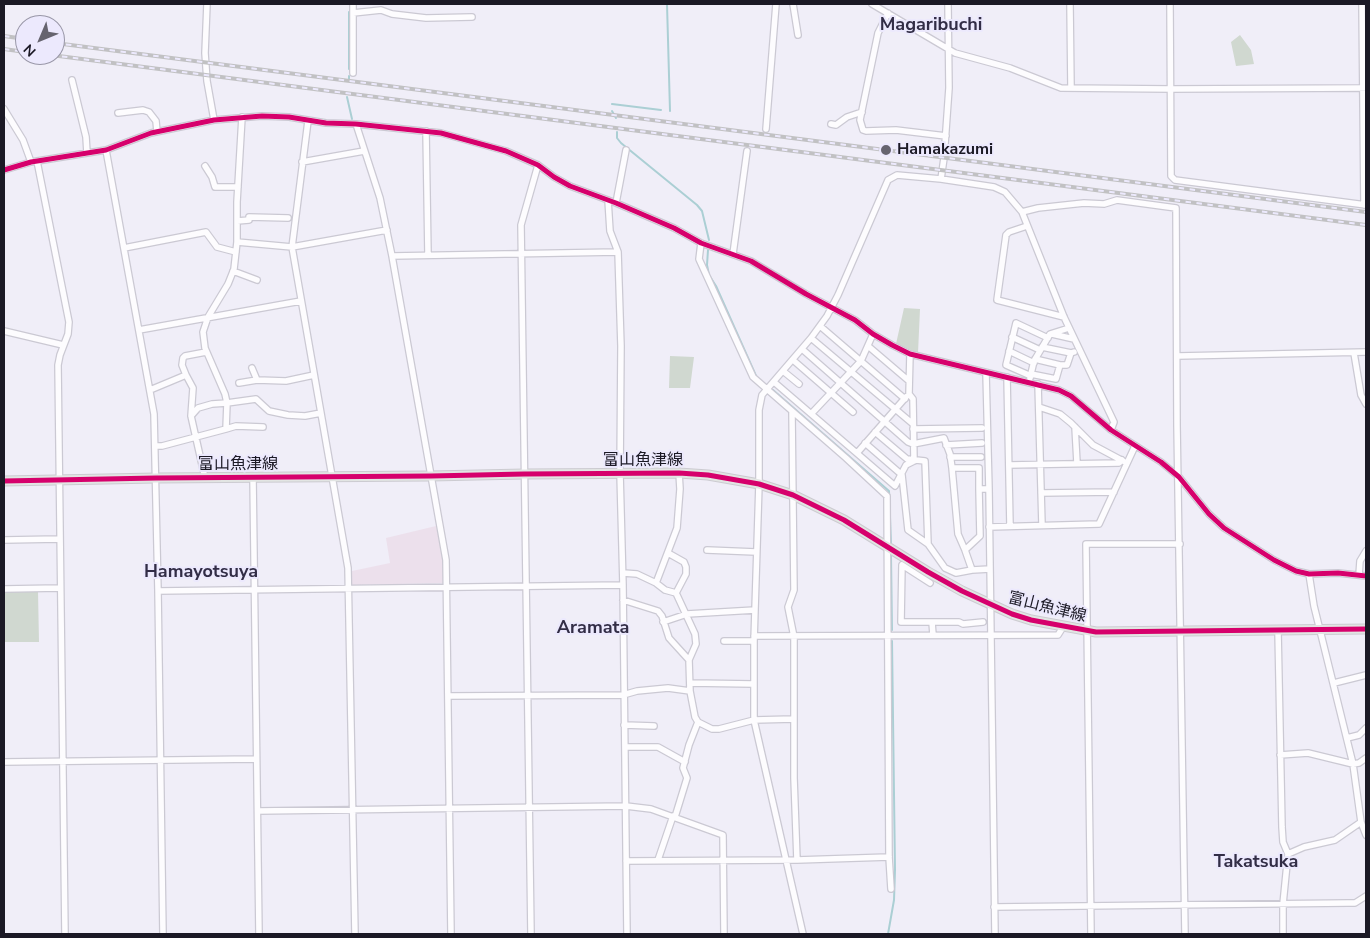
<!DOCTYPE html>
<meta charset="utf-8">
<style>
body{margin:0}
#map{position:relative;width:1370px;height:938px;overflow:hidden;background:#f0eef8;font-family:"Nunito Sans",sans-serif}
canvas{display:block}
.frame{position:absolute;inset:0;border:5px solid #1b1925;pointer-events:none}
.north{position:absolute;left:15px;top:15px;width:50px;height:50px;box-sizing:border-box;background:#ece9fd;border:1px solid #9896a7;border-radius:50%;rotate:225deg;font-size:14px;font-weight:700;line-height:20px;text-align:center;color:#1b1925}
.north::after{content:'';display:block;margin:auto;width:18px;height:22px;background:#66646f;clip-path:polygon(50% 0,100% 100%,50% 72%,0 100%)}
</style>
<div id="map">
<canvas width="1370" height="938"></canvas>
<div class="frame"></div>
<div class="north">N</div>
</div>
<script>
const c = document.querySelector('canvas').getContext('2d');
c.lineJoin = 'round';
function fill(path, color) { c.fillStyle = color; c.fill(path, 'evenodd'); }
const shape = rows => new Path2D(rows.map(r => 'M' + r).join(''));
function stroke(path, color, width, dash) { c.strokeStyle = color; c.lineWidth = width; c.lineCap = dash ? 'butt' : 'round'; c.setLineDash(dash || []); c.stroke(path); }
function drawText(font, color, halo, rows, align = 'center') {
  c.font = font + ' "Nunito Sans","Noto Sans JP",sans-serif'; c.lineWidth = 4; c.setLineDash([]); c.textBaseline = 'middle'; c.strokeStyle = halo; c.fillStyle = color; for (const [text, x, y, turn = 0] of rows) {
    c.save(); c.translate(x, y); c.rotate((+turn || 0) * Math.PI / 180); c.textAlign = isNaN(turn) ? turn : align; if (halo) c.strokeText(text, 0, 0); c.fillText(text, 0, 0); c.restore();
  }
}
fill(shape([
 [436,526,444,560,444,583,351,585,352,571,390,563,386,538]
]), '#ece0ec');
fill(shape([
 [1240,35,1251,50,1254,64,1236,66,1231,42],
 [904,308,920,309,918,353,896,344],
 [670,356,694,357,690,388,669,388],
 [38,591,39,642,4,642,4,592]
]), '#d0d8d0');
stroke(shape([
 [667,4,670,111],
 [349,12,349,69],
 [349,80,349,76],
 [347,97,352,119],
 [612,104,661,110],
 [612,111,616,118],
 [617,132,617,138,621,143,697,205,702,211,709,240],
 [708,250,707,265,709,275,716,286,757,378],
 [773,390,889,491,891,543],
 [891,556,892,630],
 [888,934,894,900,895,870,892,641]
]), '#abcfd4', 2);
const minor = shape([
 [207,4,205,53,207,81,214,120],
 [793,4,798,35],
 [872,4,955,53,1010,68,1061,88,1171,89,1366,88],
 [1070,4,1071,88],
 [1170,4,1171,176,1175,180,1366,205],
 [1362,4,1364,205],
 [353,13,381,10,392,14,426,18,472,17],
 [888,13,878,33,860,120,863,130,866,131,896,130,946,136],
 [353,73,353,4],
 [72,80,86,137,87,153],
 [4,109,23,140,31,162],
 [118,113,143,110,149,112,156,121,157,132],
 [308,121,292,247,348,568,355,934],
 [356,124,380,198,392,256,446,560,451,934],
 [831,124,836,125,847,117,862,112],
 [766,129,776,4],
 [426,131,428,255],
 [106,150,154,414,158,591,163,934],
 [37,161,69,322,68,334,60,355,58,365,65,934],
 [302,162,364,151],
 [205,166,212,177,215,187,238,187],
 [4,170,31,162,106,150,151,133,180,127,214,120,262,116,289,117,326,123,356,124,441,133,506,151,538,165,554,177,570,186,616,203,674,228,701,243,751,261,806,294,855,320,873,334,892,345,910,354,1059,390,1071,396,1111,430,1161,462,1179,477,1209,514,1224,528,1274,560,1296,571,1309,574,1338,573,1366,576],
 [941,179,944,158,949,88,948,4],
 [608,200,610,231,618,252,621,346,620,473,623,585,627,934],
 [616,203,626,150],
 [1022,212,1038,208,1084,203,1104,204,1117,200,1176,208,1177,425,1185,934],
 [237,221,249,220,249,217,288,218],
 [1027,226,1009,232,1006,235,997,300,1064,317],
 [237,242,292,247,387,230],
 [701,243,699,259,753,377,846,458,887,496,889,857,891,889],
 [124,248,206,232,217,247,236,252],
 [733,254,747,151],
 [392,256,618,252],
 [233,271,257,280],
 [820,326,905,399],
 [139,330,301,301],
 [4,331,63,345],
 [1052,334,1074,339],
 [1012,337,1040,350],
 [811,338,913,424],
 [868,346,909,381],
 [1042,347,1071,353],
 [802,349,908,442,913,444,944,438,950,454,952,468,979,468,979,489,989,489],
 [1009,351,1034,363],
 [1354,353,1361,395,1366,404],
 [910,354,909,394,913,399,914,461],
 [1178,356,1366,352],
 [793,360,853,412],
 [1060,365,1067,365,1071,353,1074,352],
 [252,368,257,380],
 [783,371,799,384],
 [986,373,989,489,995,934],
 [1031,374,1056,379,1060,365,1035,359],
 [186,375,182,365,183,358,185,356,206,352],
 [1031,376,1006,365,1016,323,1048,338],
 [1007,377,1010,526],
 [1030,378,1034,361,1050,334,1069,328],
 [774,382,895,486,906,465,914,461],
 [239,383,257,380,286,381,314,375],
 [1038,384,1042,525],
 [150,390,186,375,193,388,191,416],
 [1039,407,1060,414,1071,423,1093,445,1123,461],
 [792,413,794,590,788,607,794,637,794,778,797,860],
 [812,413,861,361,873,334],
 [1075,427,1077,463],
 [226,429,236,426,263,427],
 [913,429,982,428],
 [875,432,907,459,925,461,928,544,945,568,956,573,972,570],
 [865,443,902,475,908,530,928,544],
 [946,445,982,443],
 [156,446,162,446,226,429,227,403,225,394,205,348,203,332,208,317,228,284,234,269,237,242,237,202,242,117],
 [857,453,906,397],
 [950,457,981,457],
 [1009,465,1119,463,1122,460],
 [952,468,958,534,965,550],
 [205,478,191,416,198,408,212,404,227,403,256,399,269,411,288,415,305,416,321,413],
 [253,478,259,934],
 [979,489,980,536,965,550,972,570,990,569],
 [1041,493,1114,492],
 [989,527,1099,524,1135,446],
 [4,540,59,539],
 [707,550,756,552],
 [668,553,684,562,686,567,686,574,676,593],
 [623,573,637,574,656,583,665,590,676,593,695,634,696,644,689,660],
 [1359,575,1360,561,1366,551],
 [656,583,677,528,680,489,679,473],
 [930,583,902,565,901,622,932,622],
 [4,589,60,588],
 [158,591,623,585],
 [623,600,658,611,662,616,669,638,689,660,690,691,695,717,698,722,712,729,719,729,754,720,794,719],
 [663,622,687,614,755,610],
 [1278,631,1282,827,1283,842,1288,854,1283,904,1283,934],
 [933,635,932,622,959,622,963,624,983,622],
 [754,636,1058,635,1063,627],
 [724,641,754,641],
 [690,683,753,684],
 [1334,683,1366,675],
 [448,696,623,695,637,691,668,688,690,691],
 [624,725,654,726],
 [1347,738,1359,735,1366,728],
 [625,747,658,747,685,762],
 [1280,755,1308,753,1353,764,1314,606,1309,574],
 [1366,758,1359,763,1353,764,1361,822,1366,835],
 [4,762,256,759],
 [258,811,626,806,651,809,723,835,724,934],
 [675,817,687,778,683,768,689,745,698,722],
 [1288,854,1304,847,1335,840,1361,822],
 [658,860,673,816],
 [626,861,797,860,889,857],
 [994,907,1348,903,1355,903,1366,896],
 [531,934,521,225,538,165],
 [803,934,754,720,754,641,759,484,759,410,762,395,811,338,827,316,838,295,888,180,897,175,941,179,994,187,1005,192,1022,212,1064,317,1114,422,1111,430],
 [1091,934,1086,544,1180,544]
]);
const primary = shape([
 [4,481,156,478,431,476,524,474,679,473,708,475,759,484,793,495,844,520,928,572,962,591,1012,614,1031,620,1096,632,1366,629]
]);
stroke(minor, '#cbc9d3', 8);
stroke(primary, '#cccbd1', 11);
stroke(minor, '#fdfcfe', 5.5);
stroke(primary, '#e2e5e3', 9);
const rail = shape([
 [4,36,25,39],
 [55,43,1366,212],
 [4,49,25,52],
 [51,55,1366,225]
]);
stroke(rail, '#c1c1c3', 4);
stroke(rail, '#ece9fd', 2, [5.5]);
stroke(shape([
 [4,170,31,162,106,150,151,133,180,127,214,120,262,116,289,117,326,123,356,124,441,133,506,151,538,165,554,177,570,186,616,203,674,228,701,243,751,261,806,294,855,320,873,334,892,345,910,354,1059,390,1071,396,1111,430,1161,462,1179,477,1209,514,1224,528,1274,560,1296,571,1309,574,1338,573,1366,576],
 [4,481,156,478,431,476,524,474,679,473,708,475,759,484,793,495,844,520,928,572,962,591,1012,614,1031,620,1096,632,1366,629]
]), '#d6006c', 5);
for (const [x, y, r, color] of [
 [886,150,6,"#66646f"]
]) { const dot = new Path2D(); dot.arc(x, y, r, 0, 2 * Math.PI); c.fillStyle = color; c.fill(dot); stroke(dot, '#ece9fd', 2); }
drawText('bold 16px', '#1b1925', '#ece9fd', [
 ["Hamakazumi",897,150]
], 'left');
drawText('16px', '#1b1925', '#ece9fd', [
 ["富山魚津線",643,461],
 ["富山魚津線",238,465],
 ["富山魚津線",1047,608,14]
]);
drawText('bold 18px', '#322d46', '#ece9fd', [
 ["Magaribuchi",931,26],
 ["Hamayotsuya",201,573],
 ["Aramata",593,629],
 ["Takatsuka",1256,863]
]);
</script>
